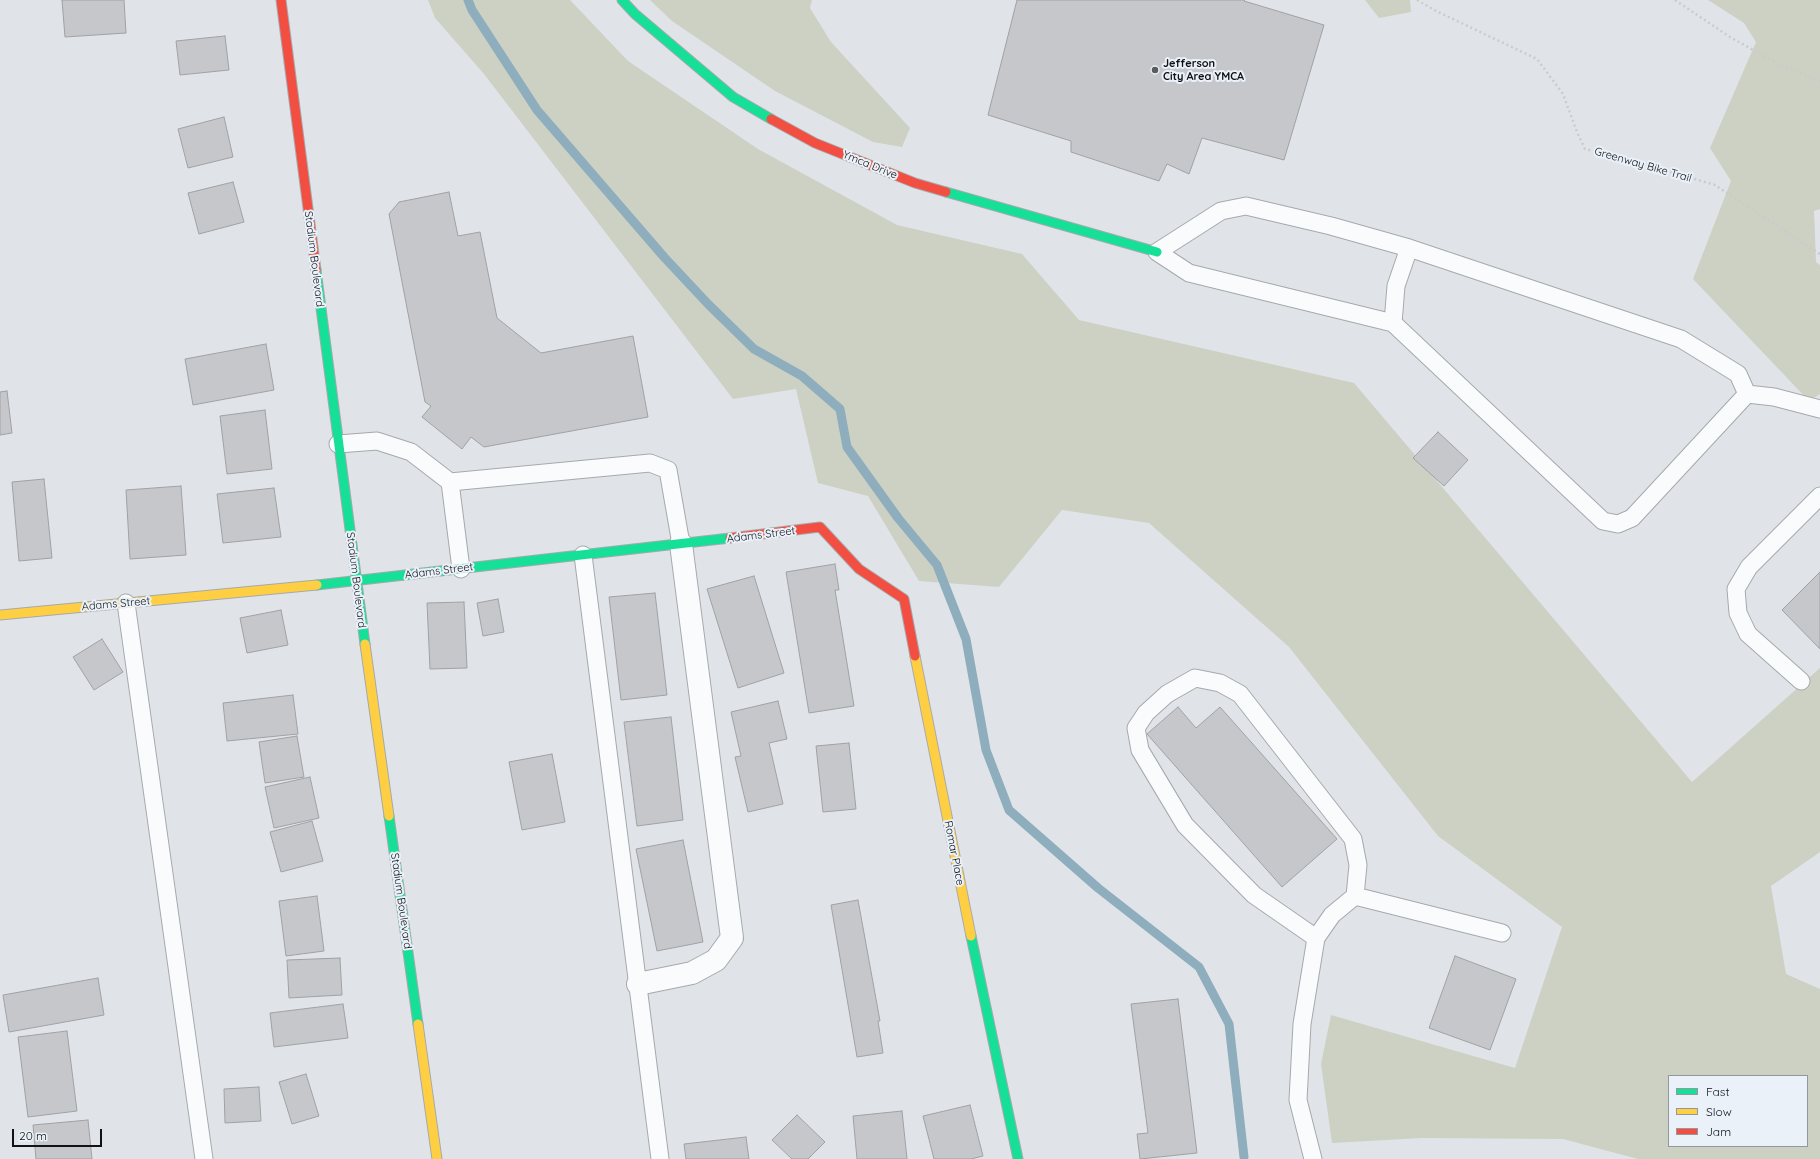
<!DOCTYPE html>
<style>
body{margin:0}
#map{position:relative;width:1820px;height:1159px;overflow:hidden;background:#e0e4e8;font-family:Quicksand,sans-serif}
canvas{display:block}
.legend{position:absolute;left:1668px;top:1075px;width:140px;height:72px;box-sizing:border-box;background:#eaf1f9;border:1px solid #93989e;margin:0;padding:5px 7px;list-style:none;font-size:12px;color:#101215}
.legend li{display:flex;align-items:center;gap:8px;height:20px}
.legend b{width:20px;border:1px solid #93989e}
.scale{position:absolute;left:12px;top:1129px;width:90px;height:18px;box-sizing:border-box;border:2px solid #101215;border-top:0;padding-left:5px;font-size:12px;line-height:14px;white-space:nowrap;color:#101215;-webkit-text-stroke:3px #eaf1f9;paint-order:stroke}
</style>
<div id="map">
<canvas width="1820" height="1159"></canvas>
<ul class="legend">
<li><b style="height:5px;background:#16e098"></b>Fast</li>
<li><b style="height:5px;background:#ffcf43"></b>Slow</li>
<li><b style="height:5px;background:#f24e42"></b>Jam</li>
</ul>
<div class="scale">20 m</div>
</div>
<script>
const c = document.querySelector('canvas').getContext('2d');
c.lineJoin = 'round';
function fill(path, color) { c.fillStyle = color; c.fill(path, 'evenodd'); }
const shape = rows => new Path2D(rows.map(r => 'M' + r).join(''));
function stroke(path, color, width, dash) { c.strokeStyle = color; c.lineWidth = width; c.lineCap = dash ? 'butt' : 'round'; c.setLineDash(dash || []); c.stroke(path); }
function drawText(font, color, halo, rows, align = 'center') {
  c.font = font + ' Quicksand,sans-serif'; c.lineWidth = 4; c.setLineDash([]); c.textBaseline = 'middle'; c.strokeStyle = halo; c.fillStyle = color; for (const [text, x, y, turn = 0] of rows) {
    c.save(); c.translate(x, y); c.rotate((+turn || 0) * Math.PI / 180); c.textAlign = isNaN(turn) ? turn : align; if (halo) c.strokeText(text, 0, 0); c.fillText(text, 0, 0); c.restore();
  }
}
fill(shape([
 [428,0,570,0,628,61,758,149,897,225,1022,254,1079,320,1354,383,1692,782,1820,668,1820,852,1771,886,1786,974,1820,989,1820,1159,1638,1159,1563,1139,1422,1138,1332,1143,1321,1064,1331,1015,1515,1068,1562,927,1438,836,1289,647,1149,523,1062,510,999,587,919,581,868,496,818,483,796,389,733,399,484,74,435,18],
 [1669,1076,1807,1076,1807,1146,1669,1146],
 [650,0,812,0,810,8,831,42,910,128,902,147,873,142,775,91,672,21],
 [1365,0,1410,0,1411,12,1379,18],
 [1708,0,1820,0,1820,209,1814,211,1816,262,1820,265,1820,394,1809,401,1693,279,1731,181,1710,148,1756,42,1744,23]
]), '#ccd1c4');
stroke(shape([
 [468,0,472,10,537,110,664,257,708,304,754,349,802,376,840,409,847,447,898,518,937,565,966,639,986,750,1009,810,1098,888,1199,967,1229,1024,1244,1157]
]), '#8eadbd', 9);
const building = shape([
 [62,0,124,0,126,33,65,37,62,0],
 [1017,0,1245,0,1244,1,1324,25,1284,160,1202,138,1189,174,1167,164,1159,181,1071,152,1071,141,988,115,1017,0],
 [225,36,229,70,180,75,176,41,225,36],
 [224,117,233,157,188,168,178,129,224,117],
 [233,182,244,222,199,234,188,193,233,182],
 [449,192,458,236,480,232,497,318,541,353,633,336,648,417,484,447,471,437,462,449,422,417,431,406,425,402,389,214,399,202,449,192],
 [266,344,274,390,193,405,185,359,266,344],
 [7,391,12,433,0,435,0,392,7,391],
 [265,410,272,469,227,474,220,416,265,410],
 [1438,432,1468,460,1444,486,1413,458,1438,432],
 [44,479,52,558,19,561,12,482,44,479],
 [181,486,186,555,130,559,126,490,181,486],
 [274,488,281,537,223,543,217,494,274,488],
 [835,564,839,590,835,590,854,706,809,713,786,572,835,564],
 [1820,572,1820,649,1782,610,1820,572],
 [754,576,784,673,738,688,707,589,754,576],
 [655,593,667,695,621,700,609,597,655,593],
 [498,599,504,632,483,636,477,603,498,599],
 [464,602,467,668,430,669,427,603,464,602],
 [281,610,288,645,247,653,240,618,281,610],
 [102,639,123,672,94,690,73,657,102,639],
 [293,695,298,734,227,741,223,703,293,695],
 [778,701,787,739,769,743,783,804,748,812,735,757,741,756,731,712,778,701],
 [1178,707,1196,728,1220,707,1337,839,1282,887,1147,734,1178,707],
 [671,717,683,820,637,826,624,722,671,717],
 [297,736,304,777,265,783,259,742,297,736],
 [849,743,856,809,823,812,816,746,849,743],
 [552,754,565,822,522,830,509,762,552,754],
 [310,777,319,818,274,828,265,787,310,777],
 [312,821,323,861,281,872,270,832,312,821],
 [683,840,703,942,657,951,636,849,683,840],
 [317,896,324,951,286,956,279,901,317,896],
 [858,900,880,1021,878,1021,883,1053,857,1057,831,905,858,900],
 [1455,956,1516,979,1490,1050,1429,1028,1455,956],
 [340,958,342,995,289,998,287,960,340,958],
 [98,978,104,1015,9,1032,3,995,98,978],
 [1178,999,1197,1153,1140,1159,1137,1134,1148,1133,1131,1004,1178,999],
 [343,1004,348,1038,274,1047,270,1013,343,1004],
 [67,1031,77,1111,28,1117,18,1037,67,1031],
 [306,1074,319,1116,292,1124,279,1082,306,1074],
 [259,1087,261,1121,225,1123,224,1089,259,1087],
 [970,1105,983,1156,971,1159,934,1159,923,1116,970,1105],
 [902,1111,907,1159,857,1159,853,1116,902,1111],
 [797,1115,825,1142,808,1159,792,1159,772,1140,797,1115],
 [88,1120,92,1159,36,1159,33,1125,88,1120],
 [746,1137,749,1159,686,1159,684,1144,746,1137]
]);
fill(building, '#c6c7cb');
stroke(building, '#a0a1a4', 1);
const lane = shape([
 [1393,323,1189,273,1157,252,1221,211,1246,206,1331,226,1409,248,1681,339,1738,374,1747,394,1632,518,1618,524,1603,521,1393,323,1396,286,1409,248],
 [1747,394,1774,397,1820,409],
 [338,444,377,441,411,452,450,482,650,463,668,470,681,544],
 [450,482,461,569],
 [583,555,660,1159],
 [126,603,204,1159],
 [1801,681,1748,634,1738,613,1736,589,1749,567,1820,496],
 [1316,938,1254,895,1185,825,1140,750,1136,728,1146,713,1167,694,1195,678,1220,683,1240,694,1353,839,1358,865,1355,896],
 [1313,1159,1298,1100,1302,1024,1316,938,1332,915,1355,896,1502,933]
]);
const street = shape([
 [638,984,692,973,716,960,732,938,681,544]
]);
const fast = shape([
 [622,0,635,14,733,97,771,119],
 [946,192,1157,252],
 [316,270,365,644],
 [317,585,730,538],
 [389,816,418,1024],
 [971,936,1018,1159]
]);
const slow = shape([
 [0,615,317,585],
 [365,644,389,816],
 [915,656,971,936],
 [418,1024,437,1159]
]);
const jam = shape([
 [281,0,316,270],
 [771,119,815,143,915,183,946,192],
 [730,538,820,527,859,569,904,599,915,656]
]);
stroke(lane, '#a6a9ac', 19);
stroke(street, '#a6a9ac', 24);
stroke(fast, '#a6a9ac', 11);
stroke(slow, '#a6a9ac', 11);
stroke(jam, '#a6a9ac', 11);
stroke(shape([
 [1417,0,1436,11,1537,59,1563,94,1577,132,1585,149,1621,157,1715,185,1820,254],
 [1675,0,1730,37,1780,65,1820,81]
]), '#cacbcd', 2.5, [2, 3]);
stroke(lane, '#fafbfc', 17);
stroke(street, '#fafbfc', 22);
stroke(fast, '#16e098', 9);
stroke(slow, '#ffcf43', 9);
stroke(jam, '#f24e42', 9);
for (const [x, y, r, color] of [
 [1155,70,4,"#595c5f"]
]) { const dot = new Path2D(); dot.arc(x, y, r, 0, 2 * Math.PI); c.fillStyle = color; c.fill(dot); stroke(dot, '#eaf1f9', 1.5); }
drawText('bold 11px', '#101215', '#eaf1f9', [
 ["Jefferson",1163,64],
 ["City Area YMCA",1163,77]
], 'left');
drawText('11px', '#101215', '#eaf1f9', [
 ["Ymca Drive",870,165,22],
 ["Greenway Bike Trail",1643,165,16],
 ["Stadium Boulevard",314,259,83],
 ["Adams Street",761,535,-7],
 ["Adams Street",439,571,-7],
 ["Stadium Boulevard",356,580,83],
 ["Adams Street",116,604,-5],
 ["Romar Place",954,853,79],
 ["Stadium Boulevard",401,901,82]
]);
</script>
